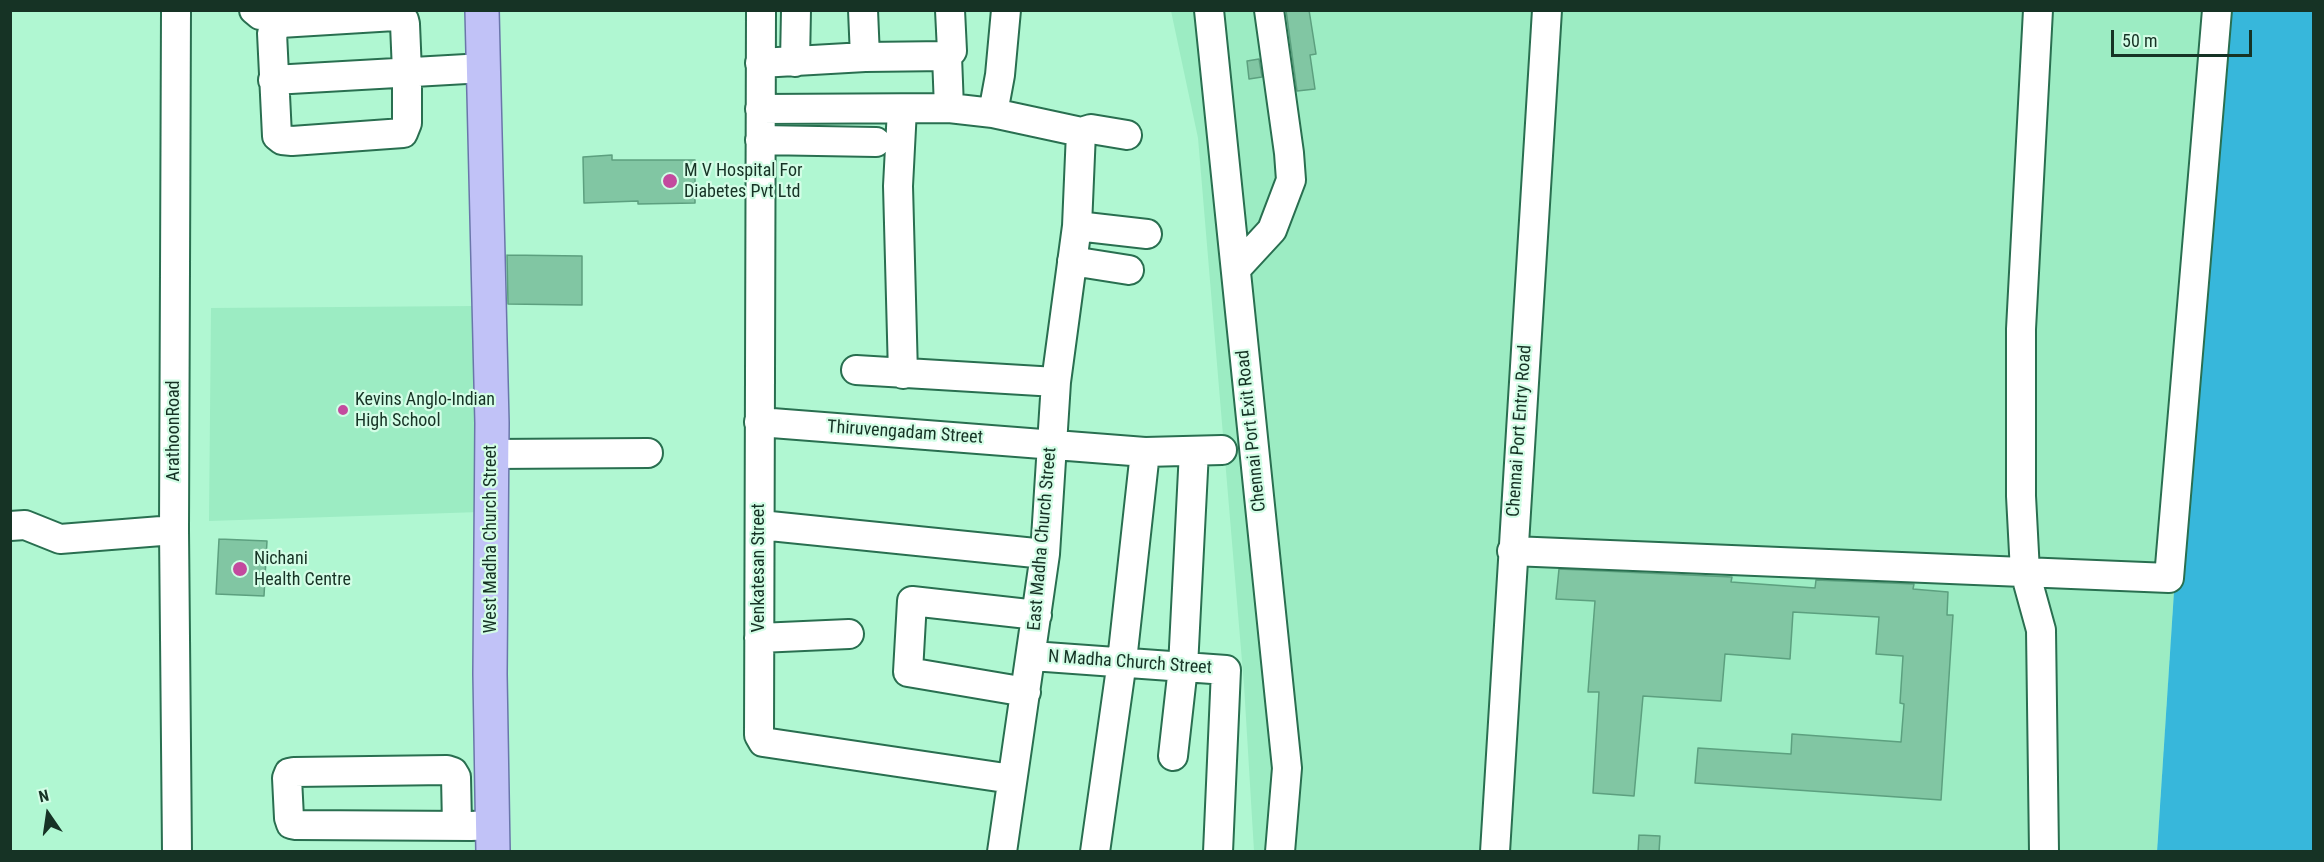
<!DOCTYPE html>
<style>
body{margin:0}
#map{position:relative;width:2324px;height:862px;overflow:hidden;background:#b0f7d2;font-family:"Roboto Condensed",sans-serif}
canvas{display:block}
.frame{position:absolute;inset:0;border:12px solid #163325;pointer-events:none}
.north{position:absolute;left:18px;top:784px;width:60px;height:60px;-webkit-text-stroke:4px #d3fde6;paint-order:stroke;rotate:347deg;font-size:16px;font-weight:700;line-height:24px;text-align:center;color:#163325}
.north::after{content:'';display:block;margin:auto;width:21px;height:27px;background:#163325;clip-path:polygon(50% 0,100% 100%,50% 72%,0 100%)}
.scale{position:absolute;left:2111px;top:30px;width:141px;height:27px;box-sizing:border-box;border:3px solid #163325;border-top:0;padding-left:8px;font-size:18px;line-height:21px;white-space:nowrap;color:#163325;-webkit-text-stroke:4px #d3fde6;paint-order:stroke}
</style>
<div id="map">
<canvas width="2324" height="862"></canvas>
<div class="frame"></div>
<div class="north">N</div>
<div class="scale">50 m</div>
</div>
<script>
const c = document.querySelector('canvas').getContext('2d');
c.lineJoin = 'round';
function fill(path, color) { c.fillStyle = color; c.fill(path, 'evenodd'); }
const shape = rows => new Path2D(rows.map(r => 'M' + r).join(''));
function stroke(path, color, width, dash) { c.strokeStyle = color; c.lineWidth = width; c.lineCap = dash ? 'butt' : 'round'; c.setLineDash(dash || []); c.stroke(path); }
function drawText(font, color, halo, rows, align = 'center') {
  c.font = font + ' "Roboto Condensed",sans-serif'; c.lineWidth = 4.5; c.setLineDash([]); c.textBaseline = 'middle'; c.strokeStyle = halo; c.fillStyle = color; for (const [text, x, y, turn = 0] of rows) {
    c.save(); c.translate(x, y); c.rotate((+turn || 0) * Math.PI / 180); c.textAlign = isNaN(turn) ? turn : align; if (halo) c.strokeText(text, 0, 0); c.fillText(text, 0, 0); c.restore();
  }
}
fill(shape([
 [1171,11,2226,11,2191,331,2157,851,1254,851,1244,685,1198,138],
 [473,306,480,512,209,521,211,308]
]), '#9cecc3');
fill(shape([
 [2226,11,2313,11,2313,851,2157,852,2191,331]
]), '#37b7db');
const building = shape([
 [1286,10,1309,10,1316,54,1310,55,1315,89,1297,91,1286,10],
 [1259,59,1262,77,1249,79,1247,61,1259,59],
 [612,155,612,160,695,160,695,203,638,204,638,201,584,203,583,157,612,155],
 [507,255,582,256,582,305,508,304,507,255],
 [219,539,267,541,264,596,216,594,219,539],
 [1559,569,1732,577,1731,582,1815,588,1816,580,1914,584,1913,589,1948,592,1947,615,1953,615,1941,800,1695,783,1698,748,1791,754,1792,734,1901,742,1904,704,1900,703,1903,656,1876,654,1879,617,1793,612,1790,659,1725,654,1721,701,1643,696,1634,796,1593,793,1599,692,1588,692,1595,601,1556,599,1559,569],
 [1639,835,1660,836,1659,852,1638,852,1639,835]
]);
fill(building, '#81c6a3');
stroke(building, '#5ca07f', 1.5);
const minor = shape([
 [176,10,174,530,177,852],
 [254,10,260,15,299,13],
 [761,10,759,735,763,742,1012,779],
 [863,10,865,57],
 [1209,10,1287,768,1280,852],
 [2038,10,2021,329,2021,496,2025,572,2041,630,2044,852],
 [395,16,404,20,405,24,407,72,407,123,403,133,292,141,282,140,277,136,272,33,280,23,395,16],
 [947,56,949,108],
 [795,62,796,10],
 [760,63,865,57,947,56,952,51,950,10],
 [273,80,484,68],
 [760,109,949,108,993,113,1081,132,1091,129,1127,135],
 [902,109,898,186,903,374],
 [993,113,1000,75,1006,10],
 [760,140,876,142],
 [1077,226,1147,234],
 [1072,261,1129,270],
 [1236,269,1272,230,1291,180,1289,153,1269,10],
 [856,370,1056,382],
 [759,422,1145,452,1222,450],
 [492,454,648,453],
 [760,525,1045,554],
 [10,526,25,525,60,539,174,530],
 [1512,551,2169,578,2217,10],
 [759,638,849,634],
 [1032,656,1226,670,1218,852],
 [1026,692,908,672,912,601,1037,615],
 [1173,756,1183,667,1194,451],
 [457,825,456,777,453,772,447,770,294,772,289,773,287,778,289,818,291,824,296,825,471,826,492,825],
 [1002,852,1045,554,1056,382,1077,226,1081,132],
 [1095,852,1122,661,1145,452],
 [1495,852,1547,10]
]);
const major = shape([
 [482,10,492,423,490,674,493,852]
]);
stroke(minor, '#296f50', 32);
stroke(major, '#6a76aa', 36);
stroke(minor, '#fff', 28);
stroke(major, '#c1c2f7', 33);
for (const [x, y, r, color] of [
 [670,181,8,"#c34a9e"],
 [343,410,6,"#c34a9e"],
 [240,569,8,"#c34a9e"]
]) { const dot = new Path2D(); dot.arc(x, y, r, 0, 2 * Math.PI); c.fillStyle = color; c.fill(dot); stroke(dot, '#d3fde6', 2); }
drawText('18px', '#163325', '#d3fde6', [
 ["M V Hospital For",684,171],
 ["Diabetes Pvt Ltd",684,192],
 ["Kevins Anglo-Indian",355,400],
 ["High School",355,421],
 ["Nichani",254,559],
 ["Health Centre",254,580]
], 'left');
drawText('18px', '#163325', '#d3fde6', [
 ["ArathoonRoad",174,431,-90],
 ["Chennai Port Exit Road",1252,431,-96],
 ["Chennai Port Entry Road",1520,431,-86],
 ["Thiruvengadam Street",905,433,4],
 ["West Madha Church Street",491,539,-90],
 ["East Madha Church Street",1043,539,-85],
 ["Venkatesan Street",759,568,-90],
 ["N Madha Church Street",1130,663,4]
]);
</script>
